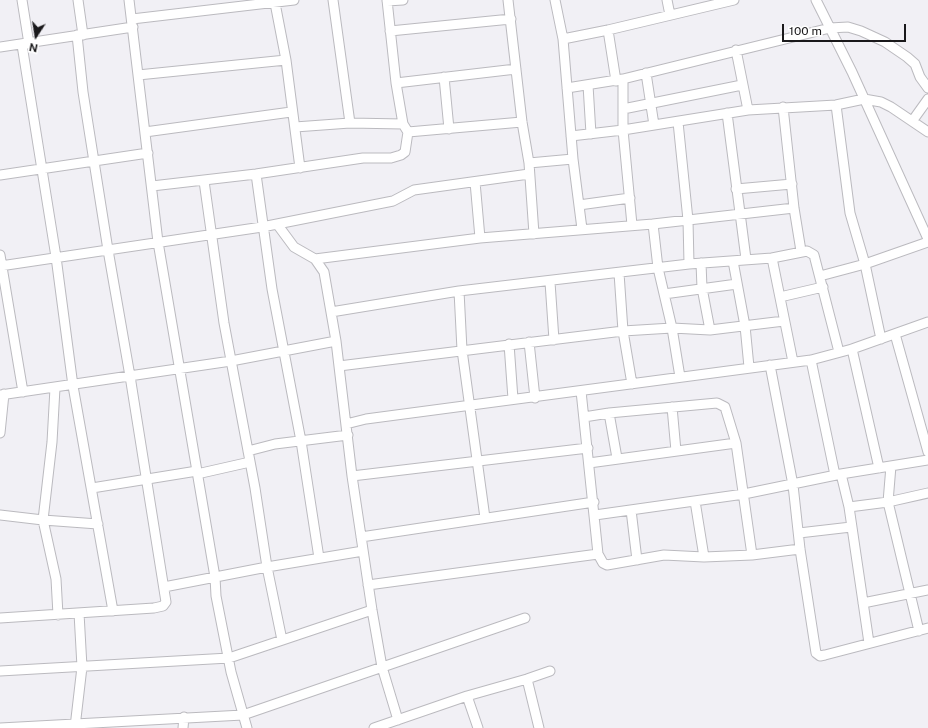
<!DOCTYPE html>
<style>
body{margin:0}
#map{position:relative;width:928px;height:728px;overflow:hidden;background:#f1f0f5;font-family:"Public Sans",sans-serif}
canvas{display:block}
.north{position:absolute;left:16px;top:16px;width:40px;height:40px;-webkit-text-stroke:3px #fff;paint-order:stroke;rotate:192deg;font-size:11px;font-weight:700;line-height:16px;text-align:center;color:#1a191b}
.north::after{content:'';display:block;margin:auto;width:14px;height:18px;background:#1a191b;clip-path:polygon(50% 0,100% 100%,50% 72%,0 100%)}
.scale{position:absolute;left:782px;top:24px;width:124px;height:18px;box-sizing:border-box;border:2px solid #1a191b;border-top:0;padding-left:5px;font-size:12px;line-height:14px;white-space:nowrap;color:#1a191b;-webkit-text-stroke:3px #fff;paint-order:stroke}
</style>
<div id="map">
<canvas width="928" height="728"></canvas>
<div class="north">N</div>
<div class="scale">100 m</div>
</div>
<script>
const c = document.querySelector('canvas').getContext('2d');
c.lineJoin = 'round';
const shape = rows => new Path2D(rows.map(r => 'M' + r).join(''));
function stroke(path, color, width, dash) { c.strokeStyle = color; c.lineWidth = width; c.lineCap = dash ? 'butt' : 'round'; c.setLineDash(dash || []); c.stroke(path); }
const minor = shape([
 [22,0,29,44],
 [78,0,83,35],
 [129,0,158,242,215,577,216,596,231,672,247,728],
 [276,0,275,3,286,60,300,168],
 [333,0,350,123],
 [508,0,522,122,529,163,534,234],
 [555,0,563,39,573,159,582,229],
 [667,0,670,15],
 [816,0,852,72,928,239],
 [387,1,403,0],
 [132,19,294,0],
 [608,30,616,81],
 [390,31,511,19],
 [563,39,608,30,734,0],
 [22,45,56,257,73,386,113,611],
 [0,47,133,27],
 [736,50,748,110],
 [646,73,654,125],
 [138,75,286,60],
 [444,77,449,129],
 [623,79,623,130,632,225],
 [396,83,516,69],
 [588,85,591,134],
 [567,88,623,79,830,28,848,27,861,31,885,42,907,57,915,64,920,77,928,88],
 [836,105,850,213,865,264,881,339],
 [783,107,794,208,801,251],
 [623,109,742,85],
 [727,113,746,259],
 [913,120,928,99],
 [678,122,688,220,689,264],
 [295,127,350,123,403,124],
 [145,132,291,112],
 [408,132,522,122],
 [571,136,623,130,748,110,836,105,864,99,881,102,891,107,928,132],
 [529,163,573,159],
 [256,174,272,289,301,441,319,558],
 [0,175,148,153],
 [204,181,224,323,255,488,267,567,282,640],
 [475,182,480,238],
 [152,186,256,174,363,158,391,158,401,155,405,152,408,132,403,124,396,83,387,0],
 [736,189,792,184],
 [579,205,630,198],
 [277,224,294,247,315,259,324,272,336,341,352,476,372,610,382,667,398,720],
 [653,224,658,268,672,328,680,377],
 [0,255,23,392],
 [772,258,793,362],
 [315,259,480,238,653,224,794,208],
 [733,261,745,326,749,367],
 [701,263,702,288,710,330],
 [0,266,262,227,393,201,414,190,529,174],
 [619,273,623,331,632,384],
 [820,276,865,264,928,242],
 [550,282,554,340],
 [459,291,462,350,485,518],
 [664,294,737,284],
 [780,297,823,287],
 [331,312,459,291,689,264,772,258,807,251,814,255,839,352],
 [895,334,928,452],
 [529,342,535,398],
 [509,344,513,399],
 [852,349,879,468],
 [811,360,835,475],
 [770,365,793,485,800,549,816,653,820,656,825,655,928,628],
 [339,366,623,331,672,328,710,330,784,321],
 [55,388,52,442,43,520,56,579,58,615],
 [581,391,598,554,603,563,607,565,664,555,704,557,752,555,800,549],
 [0,395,231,361,336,341],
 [672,407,676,451],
 [609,413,617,458],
 [584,417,609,413,717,403,725,407,736,443,752,555],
 [346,424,366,419,811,360,852,349,928,322],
 [0,433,4,394],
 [248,451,275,444,348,435],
 [589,463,736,443],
 [891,466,888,502,919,631],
 [197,474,250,462],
 [841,474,849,507,869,643],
 [352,476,588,448],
 [92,488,197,471],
 [695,501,704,557],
 [849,507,888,502,928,493],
 [631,510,637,560],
 [0,515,43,520,98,524],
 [595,515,744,494,841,474,928,460],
 [799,533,851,527],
 [361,537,594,502],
 [368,585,598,554],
 [164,587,267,567,363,551],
 [863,603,928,590],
 [0,618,154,608,163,606,166,602,130,376,108,250,83,92,77,35],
 [0,671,229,658,372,610],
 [527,679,539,728],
 [467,696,478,728],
 [75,727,82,667,79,613],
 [0,728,243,715,525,618],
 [183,728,184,717],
 [374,728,467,696,527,679,550,671]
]);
stroke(minor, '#bbbabf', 11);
stroke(minor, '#fff', 9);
</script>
